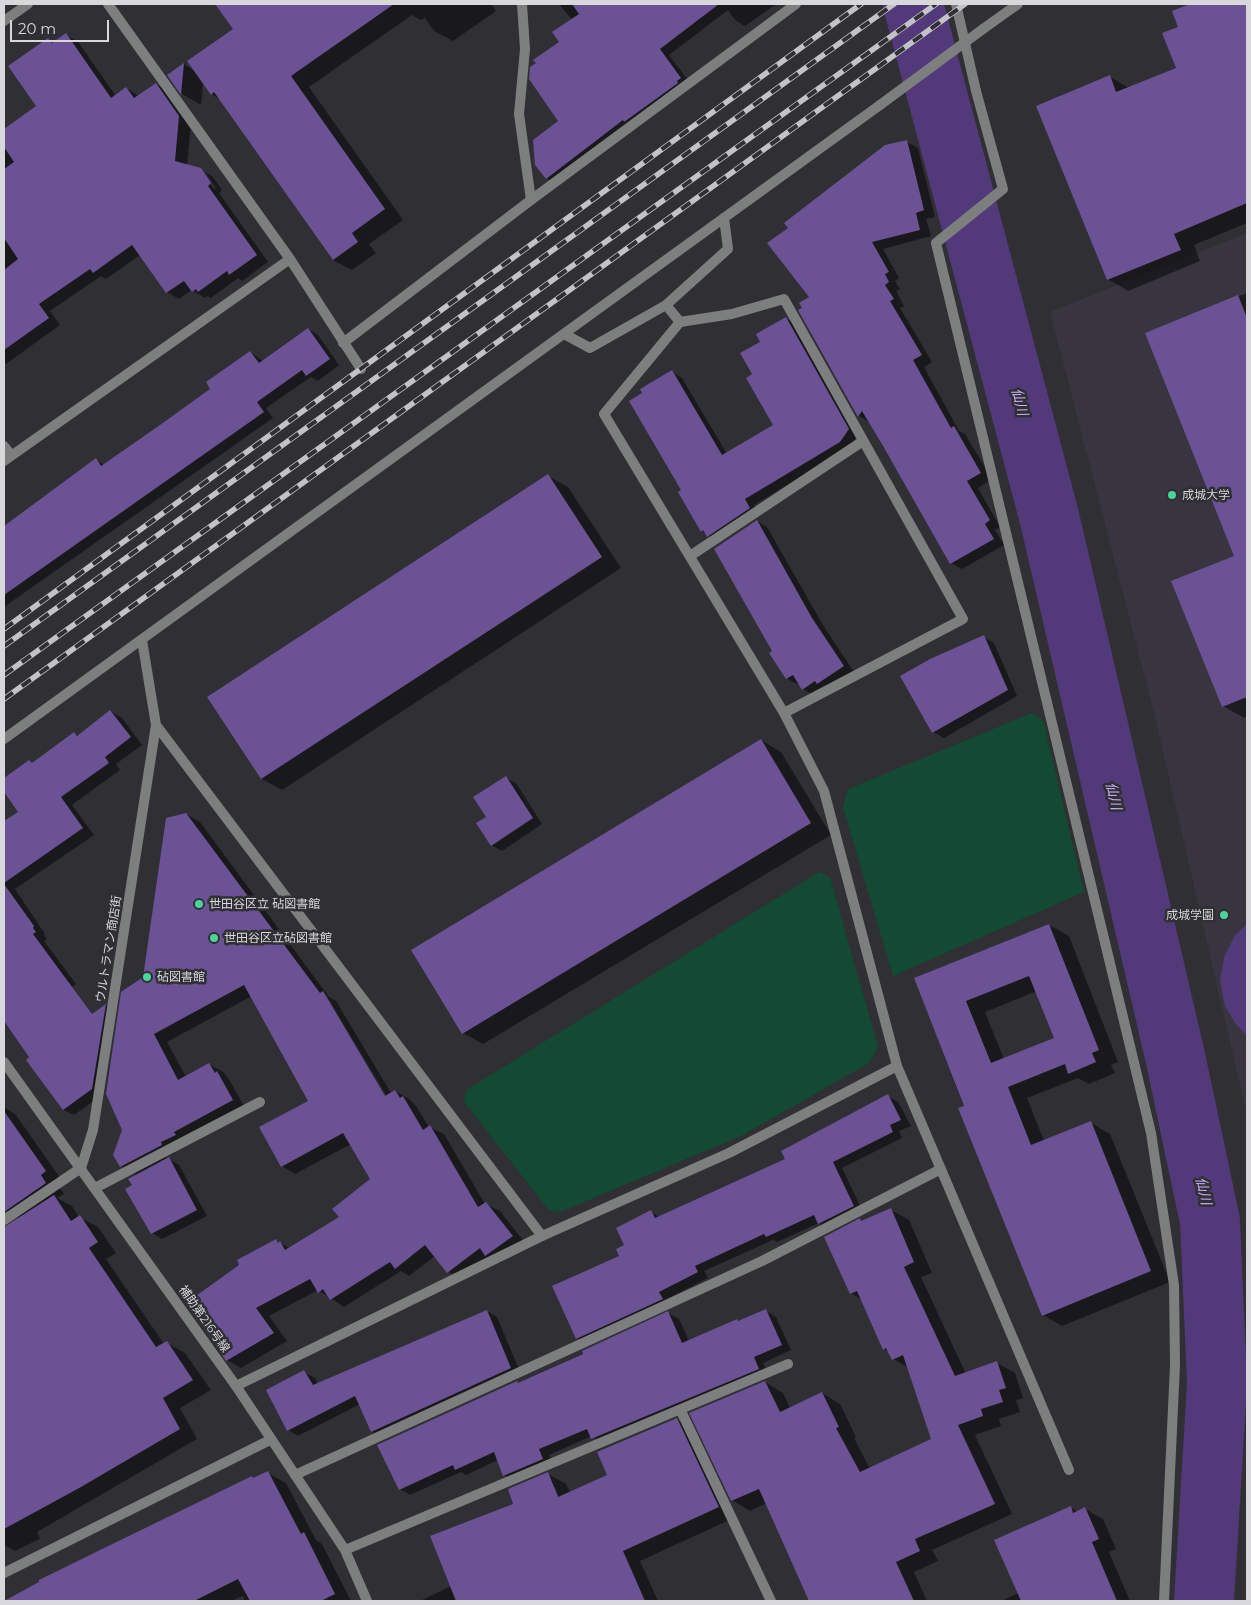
<!DOCTYPE html>
<meta charset="utf-8">
<style>
body{margin:0}
#map{position:relative;width:1251px;height:1605px;overflow:hidden;background:#302f34;font-family:Montserrat,sans-serif}
canvas{display:block}
.frame{position:absolute;inset:0;border:5px solid #d8d7da;pointer-events:none}
.scale{position:absolute;left:10px;top:20px;width:99px;height:22px;box-sizing:border-box;border:2px solid #d8d7da;border-top:0;padding-left:6px;font-size:15px;line-height:18px;white-space:nowrap;color:#d8d7da;-webkit-text-stroke:4px #302f34;paint-order:stroke}
</style>
<div id="map">
<canvas width="1251" height="1605"></canvas>
<div class="frame"></div>
<div class="scale">20 m</div>
</div>
<script>
const c = document.querySelector('canvas').getContext('2d');
c.lineJoin = 'round';
function fill(path, color) { c.fillStyle = color; c.fill(path, 'evenodd'); }
const shape = rows => new Path2D(rows.map(r => 'M' + r).join(''));
function stroke(path, color, width, dash) { c.strokeStyle = color; c.lineWidth = width; c.lineCap = dash ? 'butt' : 'round'; c.setLineDash(dash || []); c.stroke(path); }
function drawText(font, color, halo, rows, align = 'center') {
  c.font = font + ' Montserrat,"Noto Sans JP",sans-serif'; c.lineWidth = 5; c.setLineDash([]); c.textBaseline = 'middle'; c.strokeStyle = halo; c.fillStyle = color; for (const [text, x, y, turn = 0] of rows) {
    c.save(); c.translate(x, y); c.rotate((+turn || 0) * Math.PI / 180); c.textAlign = isNaN(turn) ? turn : align; if (halo) c.strokeText(text, 0, 0); c.fillText(text, 0, 0); c.restore();
  }
}
fill(shape([
 [1247,233,1247,1116,1154,713,1050,312]
]), '#383440');
fill(shape([
 [1032,713,1043,720,1084,892,893,976,843,807,848,789],
 [819,872,830,877,878,1047,869,1063,741,1136,560,1212,548,1209,464,1102,466,1090]
]), '#124a33');
fill(shape([
 [1247,924,1247,1035,1237,1026,1225,1006,1220,981,1224,957,1235,935]
]), '#52397a');
fill(shape([
 [217,4,491,4,496,11,453,41,434,31,425,18,421,20,412,15,309,87,403,220,369,244,376,253,352,270,333,260,221,100,211,94,203,83,201,105,182,94,169,75,184,64,195,71,235,29],
 [559,4,631,4,639,14,653,4,776,4,745,26,735,20,728,10,669,55,691,84,557,184,546,178,560,121,561,42,572,20],
 [1194,4,1247,4,1247,223,1194,245,1200,261,1128,291,1108,279,1110,77,1129,88,1177,68,1180,27,1174,12],
 [66,35,78,42,116,96,126,88,139,96,156,84,168,91,191,124,187,166,204,172,202,172,214,189,216,188,205,172,213,177,222,190,219,193,268,262,242,281,238,278,211,298,207,296,205,298,192,290,179,299,167,292,140,255,106,279,101,276,50,311,60,325,6,364,4,362,4,130,38,106,48,39,54,43],
 [907,142,918,148,935,217,926,219,931,236,883,249,899,278,895,281,900,289,896,291,904,306,900,308,932,362,924,367,959,431,965,434,992,479,978,488,1000,527,995,530,1004,545,962,569,951,563,869,422,859,416,811,298],
 [1247,293,1247,716,1244,718,1223,706,1236,556,1146,333],
 [786,319,797,324,858,435,850,447,754,505,759,514,718,542,702,531,683,491,672,372,682,378,727,454,775,425,754,375,761,343],
 [308,329,318,335,339,365,318,381,311,377,266,408,273,418,4,607,4,526,96,460,105,465,212,389,250,352,263,361],
 [548,476,568,487,621,568,282,790,262,779,209,697],
 [757,521,767,527,823,625,854,672,813,695,803,689,799,683,797,684,786,678,774,652],
 [984,637,994,643,1017,696,944,738,933,732,902,677],
 [110,711,122,718,142,745,116,764,120,770,72,805,94,835,15,889,45,934,44,935,47,939,44,941,76,984,15,1023,4,1017,4,823,19,812,4,790,4,779,29,761,33,764,74,733,79,736],
 [761,740,781,752,831,835,483,1044,463,1033],
 [506,778,516,783,542,824,502,851,491,845,488,818],
 [186,814,200,822,329,997,336,1001,391,1093,395,1091,409,1099,416,1106,429,1127,444,1134,485,1204,500,1211,526,1244,500,1263,491,1258,462,1280,448,1272,435,1256,409,1276,401,1271,344,1307,318,1290,269,1316,287,1341,241,1368,227,1360,210,1320,276,1241,290,1248,341,1218,372,1179,351,1144,295,1174,282,1166,309,1102,252,996,167,1042,186,1077,209,1064,223,1072,230,1081,245,1108,173,1150,175,1153,166,1157,179,1165,207,1216,162,1239,152,1233,134,1185,137,1175,121,1166,123,1130,149,974],
 [323,995,326,995,389,1100,387,1102],
 [1049,925,1069,936,1118,1062,1111,1065,1115,1073,1089,1084,1078,1078,1027,1098,1044,1141,1091,1123,1110,1134,1170,1282,1062,1326,1043,1315,915,979],
 [1037,991,1056,1039,1004,1059,985,1012],
 [106,1005,116,1011,102,1095,74,1115,64,1110,27,1060],
 [888,1096,898,1102,911,1126,899,1131,902,1138,842,1168,863,1212,829,1230,819,1223,777,1242,773,1240,704,1271,708,1278,669,1298,672,1305,587,1344,577,1338,626,1246,651,1212,660,1217,787,1159],
 [4,1107,16,1115,63,1182,58,1185,64,1194,57,1198,72,1206,79,1217,98,1227,116,1253,106,1259,164,1344,167,1343,185,1353,211,1390,180,1408,197,1439,37,1532,40,1539,15,1551,4,1545,4,1252,24,1238,20,1219,4,1209],
 [891,1210,909,1220,932,1273,921,1277,966,1374,997,1363,1015,1373,1023,1398,1016,1400,1020,1412,999,1419,1001,1426,975,1435,1012,1514,932,1550,938,1561,914,1572,927,1601,811,1601,767,1503,750,1511,732,1500,691,1413,765,1382,783,1393,790,1408,822,1393,840,1404,856,1437,854,1438,870,1469,932,1439,909,1368,893,1359,890,1352,884,1349,862,1300,851,1293,860,1220,863,1222],
 [487,1311,497,1317,521,1374,383,1438,372,1432,360,1404,298,1436,288,1430,304,1372,315,1378,318,1384],
 [766,1311,776,1317,791,1350,763,1363,769,1374,603,1444,592,1436,549,1455,553,1465,514,1481,504,1475,498,1460,466,1475,461,1472,410,1495,400,1489,519,1384,668,1313,679,1319,689,1341,737,1320,740,1322],
 [677,1420,695,1430,736,1517,640,1561,658,1601,423,1601,422,1600,451,1586,514,1505,548,1474,566,1484,570,1493,609,1475],
 [552,1487,555,1487,561,1503,559,1504],
 [268,1473,286,1483,316,1540,322,1544,351,1601,245,1601,243,1596,231,1601,4,1601,97,1553],
 [1070,1507,1079,1512,1085,1509,1103,1519,1116,1549,1109,1552,1130,1601,1001,1601,1019,1593]
]), '#0007');
stroke(shape([
 [913,4,1049,516,1175,1056,1210,1221,1217,1384,1204,1601]
]), '#52397a', 60);
fill(shape([
 [215,4,394,4,291,76,385,209,352,233,358,242,333,260,214,92,211,95,187,61,233,29],
 [572,4,719,4,660,49,681,78,677,81,678,83,624,122,623,120,546,179,535,165,533,140,558,121,529,79,530,67,536,63,533,60,559,42,552,32,579,14],
 [1190,4,1247,4,1247,203,1174,234,1181,250,1107,280,1036,106,1110,75,1116,92,1176,68,1162,33,1178,27,1172,11],
 [66,33,111,98,126,87,134,98,156,83,179,116,175,161,201,168,211,183,208,186,257,255,229,275,227,271,198,292,196,289,192,292,184,281,166,293,132,245,93,273,90,269,39,304,49,318,4,350,4,270,18,259,4,238,4,169,14,162,4,147,4,129,36,106,8,66,48,38,52,43],
 [184,63,181,95,167,75],
 [907,140,924,210,916,213,920,230,872,242,889,272,885,274,889,282,885,285,894,299,890,301,922,355,913,360,951,428,954,426,981,473,967,481,990,520,985,524,994,539,950,564,883,446,862,411,858,417,798,310,802,308,799,303,809,297,767,243,788,228,784,223,885,145],
 [1238,295,1247,318,1247,697,1222,707,1171,581,1234,556,1145,333],
 [786,317,849,429,840,442,745,499,750,508,707,537,703,530,701,532,678,492,681,490,629,401,642,393,640,389,672,370,722,455,773,425,746,378,752,374,740,353,760,342,756,334],
 [308,328,330,359,306,376,302,370,257,402,264,412,4,595,4,526,96,458,101,466,160,425,210,389,206,382,250,351,259,363],
 [548,474,602,557,261,779,207,697],
 [757,520,812,618,844,666,817,684,815,681,802,690,793,675,786,679,769,653,772,651,714,549],
 [984,635,1008,690,932,733,900,676,930,659],
 [110,710,131,737,105,757,109,763,61,797,83,828,4,883,4,821,18,812,4,792,4,778,29,760,32,763,74,732,77,736],
 [761,739,811,823,462,1034,411,950],
 [506,776,533,818,491,846,476,823,486,817,473,797],
 [186,813,320,993,323,991,385,1096,395,1090,400,1098,403,1096,423,1130,430,1125,478,1207,486,1202,513,1236,485,1256,480,1248,447,1273,425,1245,395,1269,390,1262,330,1300,323,1289,318,1293,310,1279,256,1308,274,1333,226,1361,202,1323,208,1320,193,1298,239,1265,237,1260,276,1239,278,1243,280,1241,285,1250,339,1217,332,1209,370,1179,343,1133,281,1167,259,1127,308,1101,244,985,154,1034,178,1080,209,1063,215,1073,217,1071,233,1100,174,1132,176,1135,161,1142,162,1145,120,1167,113,1155,122,1130,106,1094,121,992,143,977,166,818],
 [4,884,34,926,33,928,36,932,33,934,92,1014,106,1004,92,1089,63,1110,26,1060,29,1057,4,1021],
 [1049,924,1099,1050,1092,1053,1096,1062,1068,1074,1065,1064,1008,1087,1031,1145,1091,1121,1151,1271,1042,1316,958,1108,964,1106,914,978],
 [1029,976,1054,1038,991,1063,966,1001],
 [888,1094,901,1120,890,1125,893,1132,833,1162,854,1206,818,1224,814,1215,766,1237,764,1234,695,1266,698,1272,659,1292,663,1299,576,1339,552,1286,619,1256,616,1249,624,1245,616,1228,651,1210,655,1218,785,1159,781,1151],
 [4,1111,46,1171,41,1175,46,1183,4,1212],
 [169,1157,197,1210,151,1234,125,1189,132,1185,128,1179],
 [54,1195,71,1221,80,1215,98,1242,89,1248,156,1347,167,1341,193,1380,163,1398,180,1429,81,1487,4,1529,4,1227],
 [891,1208,914,1262,904,1267,955,1376,997,1361,1006,1388,999,1390,1003,1402,981,1409,983,1416,958,1425,995,1504,915,1539,920,1551,896,1562,914,1601,809,1601,759,1489,731,1501,689,1413,765,1381,780,1412,822,1392,839,1427,836,1428,860,1472,931,1439,903,1355,892,1360,886,1348,883,1350,857,1291,850,1294,824,1237,860,1218,861,1221],
 [766,1309,782,1345,754,1357,759,1369,591,1439,587,1429,539,1449,543,1459,503,1476,494,1452,455,1470,453,1465,399,1490,377,1445,517,1381,518,1383,583,1354,582,1351,668,1311,682,1343,737,1319,738,1321],
 [487,1310,511,1368,371,1432,355,1396,287,1431,266,1390,304,1370,313,1385],
 [677,1418,719,1507,623,1551,645,1601,456,1601,430,1536,513,1504,508,1489,548,1472,558,1497,607,1475,597,1452],
 [268,1471,301,1534,304,1532,335,1594,321,1601,250,1601,238,1579,194,1601,4,1601,39,1582,39,1580,96,1552,252,1476,253,1478],
 [1071,1506,1073,1513,1085,1507,1099,1539,1092,1542,1117,1601,1021,1601,994,1540]
]), '#6a5295');
stroke(shape([
 [522,4,525,49,519,114,531,200],
 [956,4,976,91,1003,189,936,243,1151,1133,1174,1285,1175,1365,1164,1601],
 [666,305,680,322,604,414,784,713,824,791,897,1066,1069,1470],
 [680,322,732,314,784,299,963,619,784,713],
 [564,334,590,348,666,305,728,249,724,218],
 [690,556,863,441],
 [95,1188,260,1102],
 [236,1386,542,1236],
 [681,1411,771,1601],
 [295,1475,762,1261,941,1169]
]), '#7c7f7d', 10);
stroke(shape([
 [108,4,290,259,361,369],
 [4,21,28,4],
 [983,29,1018,4],
 [343,343,531,200,796,4],
 [4,446,11,455],
 [4,461,290,259],
 [156,725,542,1236,729,1153,897,1066],
 [4,739,880,105],
 [4,1062,236,1386,345,1550,367,1601],
 [4,1220,81,1168,93,1130,156,725,142,640],
 [345,1550,788,1364],
 [4,1573,270,1440]
]), '#7c7f7d', 10);
const rail = shape([
 [4,629,861,4],
 [4,646,894,4],
 [4,675,936,4],
 [4,699,965,4]
]);
stroke(rail, '#c3c2c6', 5.5);
stroke(rail, '#302f34', 4, [11]);
stroke(shape([
 [880,105,983,29]
]), '#7c7f7d', 10);
for (const [x, y, r, color] of [
 [1172,495,5,"#4ad49c"],
 [199,904,5,"#4ad49c"],
 [1224,915,5,"#4ad49c"],
 [214,938,5,"#4ad49c"],
 [147,977,5,"#4ad49c"]
]) { const dot = new Path2D(); dot.arc(x, y, r, 0, 2 * Math.PI); c.fillStyle = color; c.fill(dot); stroke(dot, '#302f34', 2); }
drawText('12px', '#d8d7da', '#302f34', [
 ["成城大学",1182,495],
 ["世田谷区立 砧図書館",209,904],
 ["成城学園",1214,915,"right"],
 ["世田谷区立砧図書館",224,938],
 ["砧図書館",157,977]
], 'left');
drawText('12px', '#d8d7da', '#302f34', [
 ["ウルトラマン商店街",109,949,-81],
 ["補助第216号線",204,1319,55]
]);
drawText('italic 14px', '#c9b0fc', '#302f34', [
 ["仙川",1019,402,75],
 ["仙川",1113,796,77],
 ["仙川",1203,1191,77]
]);
</script>
